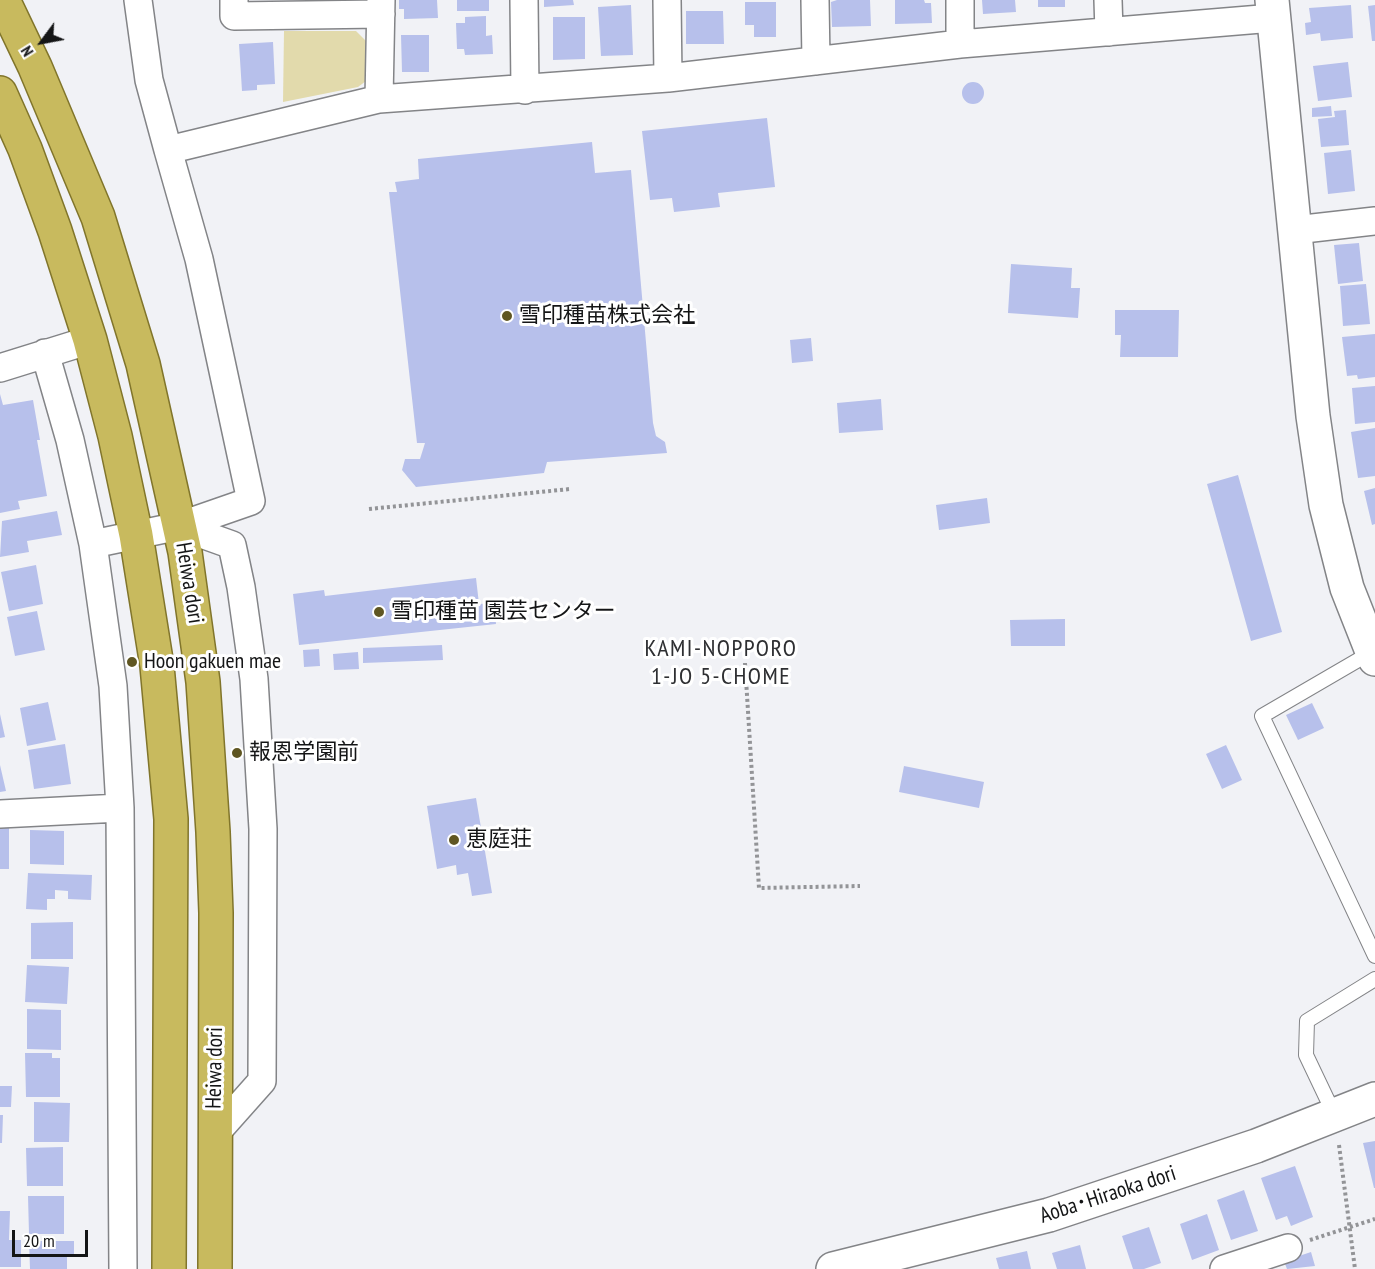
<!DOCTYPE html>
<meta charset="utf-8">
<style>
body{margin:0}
#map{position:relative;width:1375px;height:1269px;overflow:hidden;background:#f1f2f6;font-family:"PT Sans Narrow",sans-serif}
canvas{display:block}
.north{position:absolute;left:12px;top:12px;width:60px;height:60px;-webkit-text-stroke:4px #fff;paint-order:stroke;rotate:238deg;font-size:16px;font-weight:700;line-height:24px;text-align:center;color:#141516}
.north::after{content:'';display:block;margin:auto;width:21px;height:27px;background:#141516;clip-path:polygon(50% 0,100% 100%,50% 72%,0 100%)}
.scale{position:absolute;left:12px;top:1230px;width:76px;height:27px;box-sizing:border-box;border:3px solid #141516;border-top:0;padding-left:8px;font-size:18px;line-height:21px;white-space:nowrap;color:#141516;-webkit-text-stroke:4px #fff;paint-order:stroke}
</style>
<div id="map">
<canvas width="1375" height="1269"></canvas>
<div class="north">N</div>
<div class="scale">20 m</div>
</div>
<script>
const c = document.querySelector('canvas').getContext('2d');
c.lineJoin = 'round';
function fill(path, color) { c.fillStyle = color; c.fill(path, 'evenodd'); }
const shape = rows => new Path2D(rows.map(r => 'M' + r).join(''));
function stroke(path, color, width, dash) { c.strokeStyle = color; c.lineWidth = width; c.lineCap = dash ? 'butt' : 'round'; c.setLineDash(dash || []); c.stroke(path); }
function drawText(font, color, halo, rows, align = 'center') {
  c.font = font + ' "PT Sans Narrow","Noto Sans JP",sans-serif'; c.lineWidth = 6; c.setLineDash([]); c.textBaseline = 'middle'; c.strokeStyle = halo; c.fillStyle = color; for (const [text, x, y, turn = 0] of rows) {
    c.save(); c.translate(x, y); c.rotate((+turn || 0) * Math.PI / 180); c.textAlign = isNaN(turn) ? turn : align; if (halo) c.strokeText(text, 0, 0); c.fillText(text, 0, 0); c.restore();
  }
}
fill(shape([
 [284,31,356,31,366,41,370,78,358,87,283,102]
]), '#e2daac');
fill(shape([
 [399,0,437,0,438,18,404,19,404,9,399,9],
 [457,0,489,0,489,11,457,11],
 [544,0,573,0,574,5,544,7],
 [837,0,870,0,871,26,832,27,831,2],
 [895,0,924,0,925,3,931,3,932,23,895,24],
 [982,0,1015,0,1016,12,983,14],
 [1038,0,1065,0,1065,7,1038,7],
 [745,2,776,2,776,37,754,37,754,25,745,25],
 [631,5,633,55,601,56,598,7],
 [1351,5,1353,38,1321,41,1320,33,1306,35,1305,23,1311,22,1309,8],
 [1375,5,1375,41,1372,41,1368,6],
 [686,11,723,11,724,44,686,44],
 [486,16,486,36,492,35,493,54,465,55,464,49,457,49,456,23,465,23,465,17],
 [553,17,585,17,585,59,553,60],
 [401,35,429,35,429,72,402,72],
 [273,42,275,84,257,85,257,90,242,91,239,44],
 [1348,62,1352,97,1318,101,1313,66],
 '962 93a11 11 0 1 1 22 0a11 11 0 1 1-22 0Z',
 [1331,106,1332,116,1312,117,1312,108],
 [1346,110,1349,145,1321,147,1318,119,1335,117,1334,111],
 [767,118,775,187,718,193,720,207,674,212,672,198,650,200,642,131],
 [592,142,595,173,631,170,653,423,656,436,665,442,667,453,547,462,544,473,416,487,402,470,405,459,420,459,425,443,417,443,389,192,397,192,395,182,419,179,418,159],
 [1351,150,1355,191,1328,194,1324,153],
 [1359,243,1363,281,1338,284,1334,245],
 [1011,264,1072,268,1071,288,1080,288,1078,318,1008,313],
 [1366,284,1370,324,1343,326,1340,286],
 [1115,310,1179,310,1178,357,1120,357,1121,335,1115,335],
 [1375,334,1375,377,1358,379,1357,375,1347,376,1342,337],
 [811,338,813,361,792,363,790,340],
 [1375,386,1375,422,1355,424,1352,388],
 [0,394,3,405,33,400,40,440,37,440,47,496,18,501,20,509,0,513],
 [881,399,883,430,839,433,837,403],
 [1375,428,1375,476,1358,478,1351,432],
 [1238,475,1282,632,1251,641,1207,484],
 [1375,488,1375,524,1372,525,1364,491],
 [987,498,990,523,939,530,936,505],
 [57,511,62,535,27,541,29,552,0,557,2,521],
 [36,565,43,604,9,611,1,572],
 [476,578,479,604,494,603,496,624,299,645,293,594,324,590,325,596],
 [37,611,45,650,15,656,7,617],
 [1065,619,1065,646,1011,646,1010,620],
 [442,645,443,660,363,663,363,648],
 [319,649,320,666,304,667,303,650],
 [358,652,359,669,334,670,333,654],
 [48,702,56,740,27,746,20,708],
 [1312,703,1324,728,1298,740,1286,715],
 [0,714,5,737,0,738],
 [65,744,71,784,34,789,28,750],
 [1226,745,1242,780,1222,789,1206,754],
 [0,765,6,791,0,792],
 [904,766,984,782,979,808,899,792],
 [476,798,492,893,472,896,468,873,457,875,456,865,437,869,427,806],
 [0,828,9,828,9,869,0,869],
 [30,830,64,831,64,865,30,864],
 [28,873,92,875,91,900,68,899,68,891,55,890,55,899,47,899,47,910,26,909],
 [73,922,73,959,31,959,31,923],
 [27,965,69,967,67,1004,25,1002],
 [27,1009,61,1010,61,1050,27,1049],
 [25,1053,52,1053,52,1058,60,1058,60,1097,26,1097],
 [0,1086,12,1086,11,1107,0,1107],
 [34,1102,70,1103,69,1142,34,1142],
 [0,1115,3,1115,2,1143,0,1143],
 [1375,1141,1375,1188,1374,1188,1363,1143],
 [63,1147,63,1186,27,1186,26,1148],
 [1295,1166,1313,1217,1291,1226,1287,1216,1276,1220,1261,1178],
 [1244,1190,1258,1231,1231,1240,1217,1200],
 [28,1196,64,1196,64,1234,29,1234],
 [0,1211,10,1211,9,1240,21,1240,21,1267,0,1267],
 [1207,1214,1219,1250,1192,1260,1180,1224],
 [1149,1227,1161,1263,1144,1269,1133,1269,1122,1236],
 [29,1241,74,1241,74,1257,67,1257,67,1269,30,1269],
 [1080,1245,1086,1269,1057,1269,1052,1253],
 [1027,1251,1031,1269,999,1269,996,1258],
 [1311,1252,1315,1266,1287,1269,1284,1261]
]), '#b7c0eb');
const service = shape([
 [1372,652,1262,716,1375,956],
 [1335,1116,1306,1055,1307,1021,1375,979]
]);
const minor = shape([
 [138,0,149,80,168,150],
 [234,0,234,16,381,14],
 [524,0,525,90],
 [667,0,668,78],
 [815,0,816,61],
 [960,0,960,44],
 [1108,0,1109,32],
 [379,99,381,0],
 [1295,230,1375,221],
 [45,353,70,440,93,544,113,686,120,808,123,1269],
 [0,368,90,340],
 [179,526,232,545,241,587,254,679,263,829,262,1081,214,1135],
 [93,544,179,526,251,501,199,259,168,150,379,99,668,78,960,44,1273,18],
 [0,814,120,808],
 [1224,1269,1288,1248]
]);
const tertiary = shape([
 [1272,0,1313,416,1326,505,1347,588,1375,659],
 [833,1269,1049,1215,1256,1146,1375,1099]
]);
const trunk = shape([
 [3,0,35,67,98,217,143,364,185,552,203,682,213,832,216,913,215,1269],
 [0,93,25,149,55,231,90,340,115,436,136,535,157,666,171,819,169,1269]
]);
stroke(service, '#838487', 16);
stroke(minor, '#838487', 30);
stroke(tertiary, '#838487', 36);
stroke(trunk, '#81752b', 36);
stroke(shape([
 [369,509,570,489],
 [745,663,759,888,860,886],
 [1339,1145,1355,1269],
 [1310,1240,1375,1219]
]), '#939497', 4, [3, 3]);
stroke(service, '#fff', 14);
stroke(minor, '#fff', 27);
stroke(tertiary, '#fff', 33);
stroke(trunk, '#c8ba5e', 33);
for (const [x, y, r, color] of [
 [507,316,6,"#5f5622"],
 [379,612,6,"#5f5622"],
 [132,662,6,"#5f5622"],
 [237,753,6,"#5f5622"],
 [454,840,6,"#5f5622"]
]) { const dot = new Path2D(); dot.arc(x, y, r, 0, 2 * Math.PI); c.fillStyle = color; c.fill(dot); stroke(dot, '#fff', 2); }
drawText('22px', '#141516', '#fff', [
 ["雪印種苗株式会社",519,316],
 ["雪印種苗 園芸センター",391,612],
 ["Hoon gakuen mae",144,662],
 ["報恩学園前",249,753],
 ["恵庭荘",466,840]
], 'left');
drawText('22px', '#141516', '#fff', [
 ["Heiwa dori",189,583,81],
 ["Heiwa dori",215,1068,-89],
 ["Aoba･Hiraoka dori",1108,1195,-18]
]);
c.letterSpacing = '1.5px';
drawText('24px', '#2e2f32', '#fff', [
 ["KAMI-NOPPORO",721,649],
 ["1-JO 5-CHOME",721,677]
]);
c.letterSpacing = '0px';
</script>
